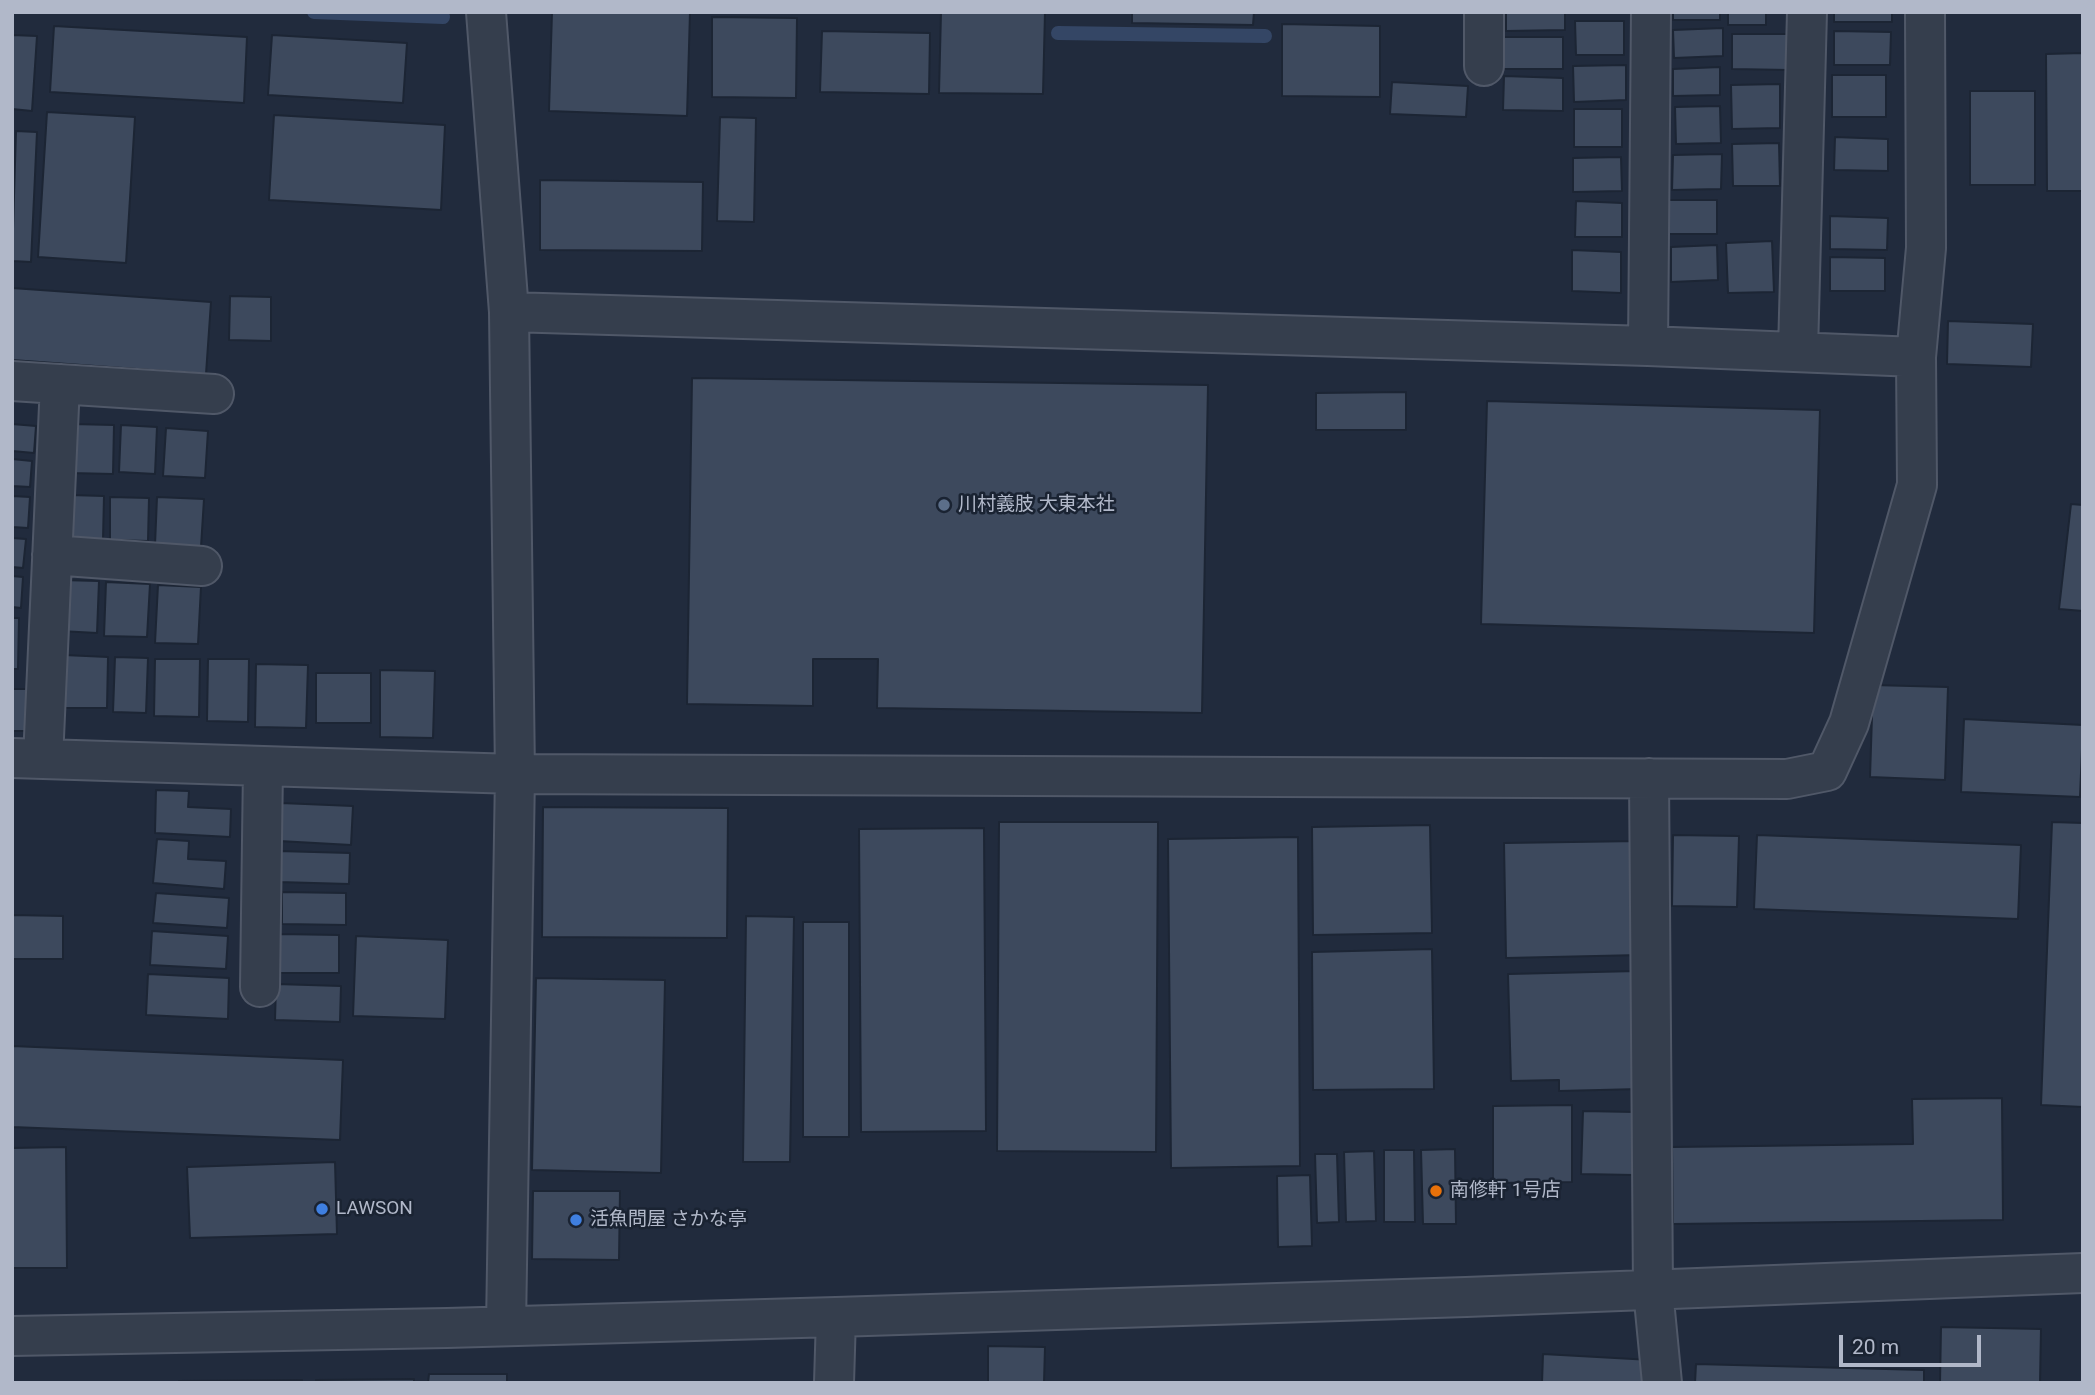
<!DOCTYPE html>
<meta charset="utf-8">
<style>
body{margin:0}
#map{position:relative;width:2095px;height:1395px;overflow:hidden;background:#212b3d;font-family:Roboto,sans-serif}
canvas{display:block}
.frame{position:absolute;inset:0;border:14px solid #b1b8c9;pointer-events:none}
.scale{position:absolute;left:1839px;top:1335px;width:142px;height:32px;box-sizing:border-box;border:4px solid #b1b8c9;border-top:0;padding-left:9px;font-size:21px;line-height:24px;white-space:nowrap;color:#b1b8c9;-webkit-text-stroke:5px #1a2332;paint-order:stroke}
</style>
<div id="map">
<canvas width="2095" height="1395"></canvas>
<div class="frame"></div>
<div class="scale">20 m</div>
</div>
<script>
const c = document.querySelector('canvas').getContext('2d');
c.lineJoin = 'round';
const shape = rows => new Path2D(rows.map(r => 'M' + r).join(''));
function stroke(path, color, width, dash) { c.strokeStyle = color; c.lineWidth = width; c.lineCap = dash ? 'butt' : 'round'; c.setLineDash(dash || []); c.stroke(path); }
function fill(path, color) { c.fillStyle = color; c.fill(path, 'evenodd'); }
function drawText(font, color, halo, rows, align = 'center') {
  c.font = font + ' Roboto,"Noto Sans JP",sans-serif'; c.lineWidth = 5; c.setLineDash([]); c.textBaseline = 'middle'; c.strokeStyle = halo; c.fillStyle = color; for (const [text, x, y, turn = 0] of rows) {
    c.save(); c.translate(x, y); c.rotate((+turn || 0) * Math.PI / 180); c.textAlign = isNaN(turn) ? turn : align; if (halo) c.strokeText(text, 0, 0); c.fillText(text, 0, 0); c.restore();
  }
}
stroke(shape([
 [314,12,443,17],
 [1058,33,1265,36]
]), '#344665', 14);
const building = shape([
 [552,12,690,12,687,116,549,111,552,12],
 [941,12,1045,12,1043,94,939,93,941,12],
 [1132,12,1254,12,1253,25,1132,23,1132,12],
 [1506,12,1565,12,1565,30,1506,31,1506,12],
 [1673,12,1720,12,1720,20,1673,20,1673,12],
 [1728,12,1766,12,1766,25,1728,25,1728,12],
 [1834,12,1892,12,1892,22,1834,22,1834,12],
 [712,17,797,18,796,98,712,97,712,17],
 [1575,21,1624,21,1624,55,1576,55,1575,21],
 [1282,24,1380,26,1380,97,1282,96,1282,24],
 [54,26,247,37,244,103,50,92,54,26],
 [1723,28,1723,56,1674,58,1673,30,1723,28],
 [822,31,930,33,929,94,820,92,822,31],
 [1834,31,1891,32,1890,65,1834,65,1834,31],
 [1732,34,1789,34,1789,70,1732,69,1732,34],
 [12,35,37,36,32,111,12,109,12,35],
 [272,35,407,43,403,103,268,95,272,35],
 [1501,37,1563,37,1563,69,1501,69,1501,37],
 [2083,53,2083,191,2047,191,2046,54,2083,53],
 [1626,65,1626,100,1574,102,1573,66,1626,65],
 [1720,67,1720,95,1673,96,1673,69,1720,67],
 [1832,75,1886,75,1886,117,1832,117,1832,75],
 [1504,76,1563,78,1563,111,1503,110,1504,76],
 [1392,82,1468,86,1466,117,1390,114,1392,82],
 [1780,84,1780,128,1732,129,1731,85,1780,84],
 [1970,91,2035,91,2035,185,1970,185,1970,91],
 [1720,106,1721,143,1676,144,1675,107,1720,106],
 [1574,109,1622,109,1622,147,1574,147,1574,109],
 [47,112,135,117,126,263,38,257,47,112],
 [274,115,445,125,441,210,269,200,274,115],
 [720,117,756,118,754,222,717,221,720,117],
 [16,131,37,132,31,262,12,261,16,131],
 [1835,137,1888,139,1888,171,1834,170,1835,137],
 [1779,143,1780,186,1733,186,1732,144,1779,143],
 [1722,154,1721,189,1672,190,1673,155,1722,154],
 [1621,157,1622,191,1573,192,1573,158,1621,157],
 [540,180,703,182,702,251,540,250,540,180],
 [1669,200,1717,200,1717,234,1669,234,1669,200],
 [1576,201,1622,203,1622,237,1575,237,1576,201],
 [1830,216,1888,218,1887,250,1830,249,1830,216],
 [1772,241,1774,292,1728,293,1726,243,1772,241],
 [1717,245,1718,280,1671,282,1671,247,1717,245],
 [1572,250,1621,252,1621,293,1572,291,1572,250],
 [1830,257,1885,258,1885,291,1830,291,1830,257],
 [12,288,211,302,206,374,12,360,12,288],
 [230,296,271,297,271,341,229,340,230,296],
 [1948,321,2033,324,2031,367,1947,364,1948,321],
 [692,378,1208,385,1202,713,877,708,878,659,813,659,813,706,687,704,692,378],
 [1406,392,1406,430,1316,430,1316,393,1406,392],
 [1487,401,1820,410,1814,633,1481,624,1487,401],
 [12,424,36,426,34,453,12,451,12,424],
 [72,424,114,425,113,474,70,473,72,424],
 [121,425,157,427,155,474,119,472,121,425],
 [166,428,208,431,205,478,163,476,166,428],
 [12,459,32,461,30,487,12,486,12,459],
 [70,495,104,496,103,540,68,538,70,495],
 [12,496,30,497,28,528,12,527,12,496],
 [110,497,149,498,148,541,110,540,110,497],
 [157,497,204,499,201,547,155,545,157,497],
 [2071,504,2083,505,2083,611,2059,609,2071,504],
 [12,538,26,539,23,568,12,567,12,538],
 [12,576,23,577,21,608,12,607,12,576],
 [61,580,99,581,97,633,60,631,61,580],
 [106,582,150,584,147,637,104,636,106,582],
 [158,585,201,587,198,644,155,643,158,585],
 [12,618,19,618,18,669,12,669,12,618],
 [64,655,108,657,107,708,62,708,64,655],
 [115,657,148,658,146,713,113,712,115,657],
 [155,659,200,659,199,717,154,716,155,659],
 [208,659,249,659,248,722,207,721,208,659],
 [256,664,308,665,306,728,255,727,256,664],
 [380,670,435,671,433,738,380,737,380,670],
 [316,673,371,673,371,723,316,723,316,673],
 [1873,685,1948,687,1945,780,1870,777,1873,685],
 [12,689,29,689,28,731,12,731,12,689],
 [1964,719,2083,725,2080,797,1961,792,1964,719],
 [156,790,189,791,188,807,231,809,230,837,155,833,156,790],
 [281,803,353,806,351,845,279,841,281,803],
 [543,807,728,808,727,938,542,937,543,807],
 [999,822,1158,822,1156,1152,997,1151,999,822],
 [2052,822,2083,823,2083,1107,2041,1105,2052,822],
 [1430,825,1432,933,1313,935,1312,827,1430,825],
 [984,828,986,1131,861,1132,859,829,984,828],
 [1673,835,1739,836,1737,907,1672,906,1673,835],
 [1757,835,2021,845,2018,919,1754,909,1757,835],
 [1298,837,1300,1166,1171,1168,1168,839,1298,837],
 [157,839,189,841,188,859,226,861,224,889,153,883,157,839],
 [1639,841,1641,955,1506,958,1504,843,1639,841],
 [278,851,350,853,349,884,278,882,278,851],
 [282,892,346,893,346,925,282,924,282,892],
 [156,893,229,898,227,928,153,923,156,893],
 [12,915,63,916,63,959,12,959,12,915],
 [746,916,794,917,790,1162,743,1162,746,916],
 [803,922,849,922,849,1137,803,1137,803,922],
 [152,931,228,936,226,969,150,965,152,931],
 [279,934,339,935,339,973,278,973,279,934],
 [356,936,448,940,445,1019,353,1016,356,936],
 [1432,949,1434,1089,1313,1090,1312,952,1432,949],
 [1637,971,1640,1089,1559,1091,1559,1080,1511,1081,1508,974,1637,971],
 [148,974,229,978,228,1019,146,1015,148,974],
 [536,978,665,980,661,1173,532,1170,536,978],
 [276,984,341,986,340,1022,275,1020,276,984],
 [12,1046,343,1060,340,1140,12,1127,12,1046],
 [2002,1098,2003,1220,1673,1224,1672,1147,1913,1144,1912,1099,2002,1098],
 [1572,1105,1572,1182,1493,1183,1493,1106,1572,1105],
 [1583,1111,1635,1112,1633,1175,1581,1174,1583,1111],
 [66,1147,67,1268,12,1268,12,1148,66,1147],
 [1455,1149,1456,1224,1423,1224,1421,1150,1455,1149],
 [1384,1150,1414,1150,1415,1222,1384,1222,1384,1150],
 [1374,1151,1376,1221,1346,1222,1344,1152,1374,1151],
 [1315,1154,1337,1154,1339,1222,1317,1223,1315,1154],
 [335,1162,337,1234,190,1238,187,1167,335,1162],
 [1310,1175,1312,1246,1278,1247,1277,1176,1310,1175],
 [533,1191,620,1191,619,1260,532,1259,533,1191],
 [1941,1327,2041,1329,2040,1383,1940,1383,1941,1327],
 [988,1346,1045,1347,1044,1383,988,1383,988,1346],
 [1543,1354,1651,1360,1650,1383,1542,1383,1543,1354],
 [1696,1364,1924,1370,1924,1383,1695,1383,1696,1364],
 [429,1374,507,1374,507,1383,428,1383,429,1374],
 [414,1379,414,1383,316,1383,316,1380,414,1379],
 [302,1380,302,1383,179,1383,179,1381,302,1380]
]);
fill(building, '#3d495d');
stroke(building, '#1c2534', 2);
const minor = shape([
 [486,12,509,312,515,774,506,1326],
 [1484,12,1484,66],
 [509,312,1648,346,1916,357],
 [1648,346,1651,12],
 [1798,351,1807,12],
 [12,381,214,394],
 [52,555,202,566],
 [12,758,515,774,1787,779,1827,771,1849,723,1917,485,1916,357,1926,248,1925,12],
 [43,759,60,384],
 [1649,778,1653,1290,1662,1383],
 [260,987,263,767],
 [12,1336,447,1328,836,1317,1466,1297,2083,1273],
 [834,1383,836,1317]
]);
stroke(minor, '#505868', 42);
stroke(minor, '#353e4d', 38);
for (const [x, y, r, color] of [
 [944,505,7,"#5c6f8a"],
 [1436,1191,7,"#e8710a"],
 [322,1209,7,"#3f7fe0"],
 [576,1220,7,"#3f7fe0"]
]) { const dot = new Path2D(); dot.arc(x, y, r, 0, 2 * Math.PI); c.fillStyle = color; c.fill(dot); stroke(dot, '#1a2332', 2.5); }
drawText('19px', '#b1b8c9', '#1a2332', [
 ["川村義肢 大東本社",958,505],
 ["南修軒 1号店",1450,1191],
 ["LAWSON",336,1209],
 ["活魚問屋 さかな亭",590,1220]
], 'left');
</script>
